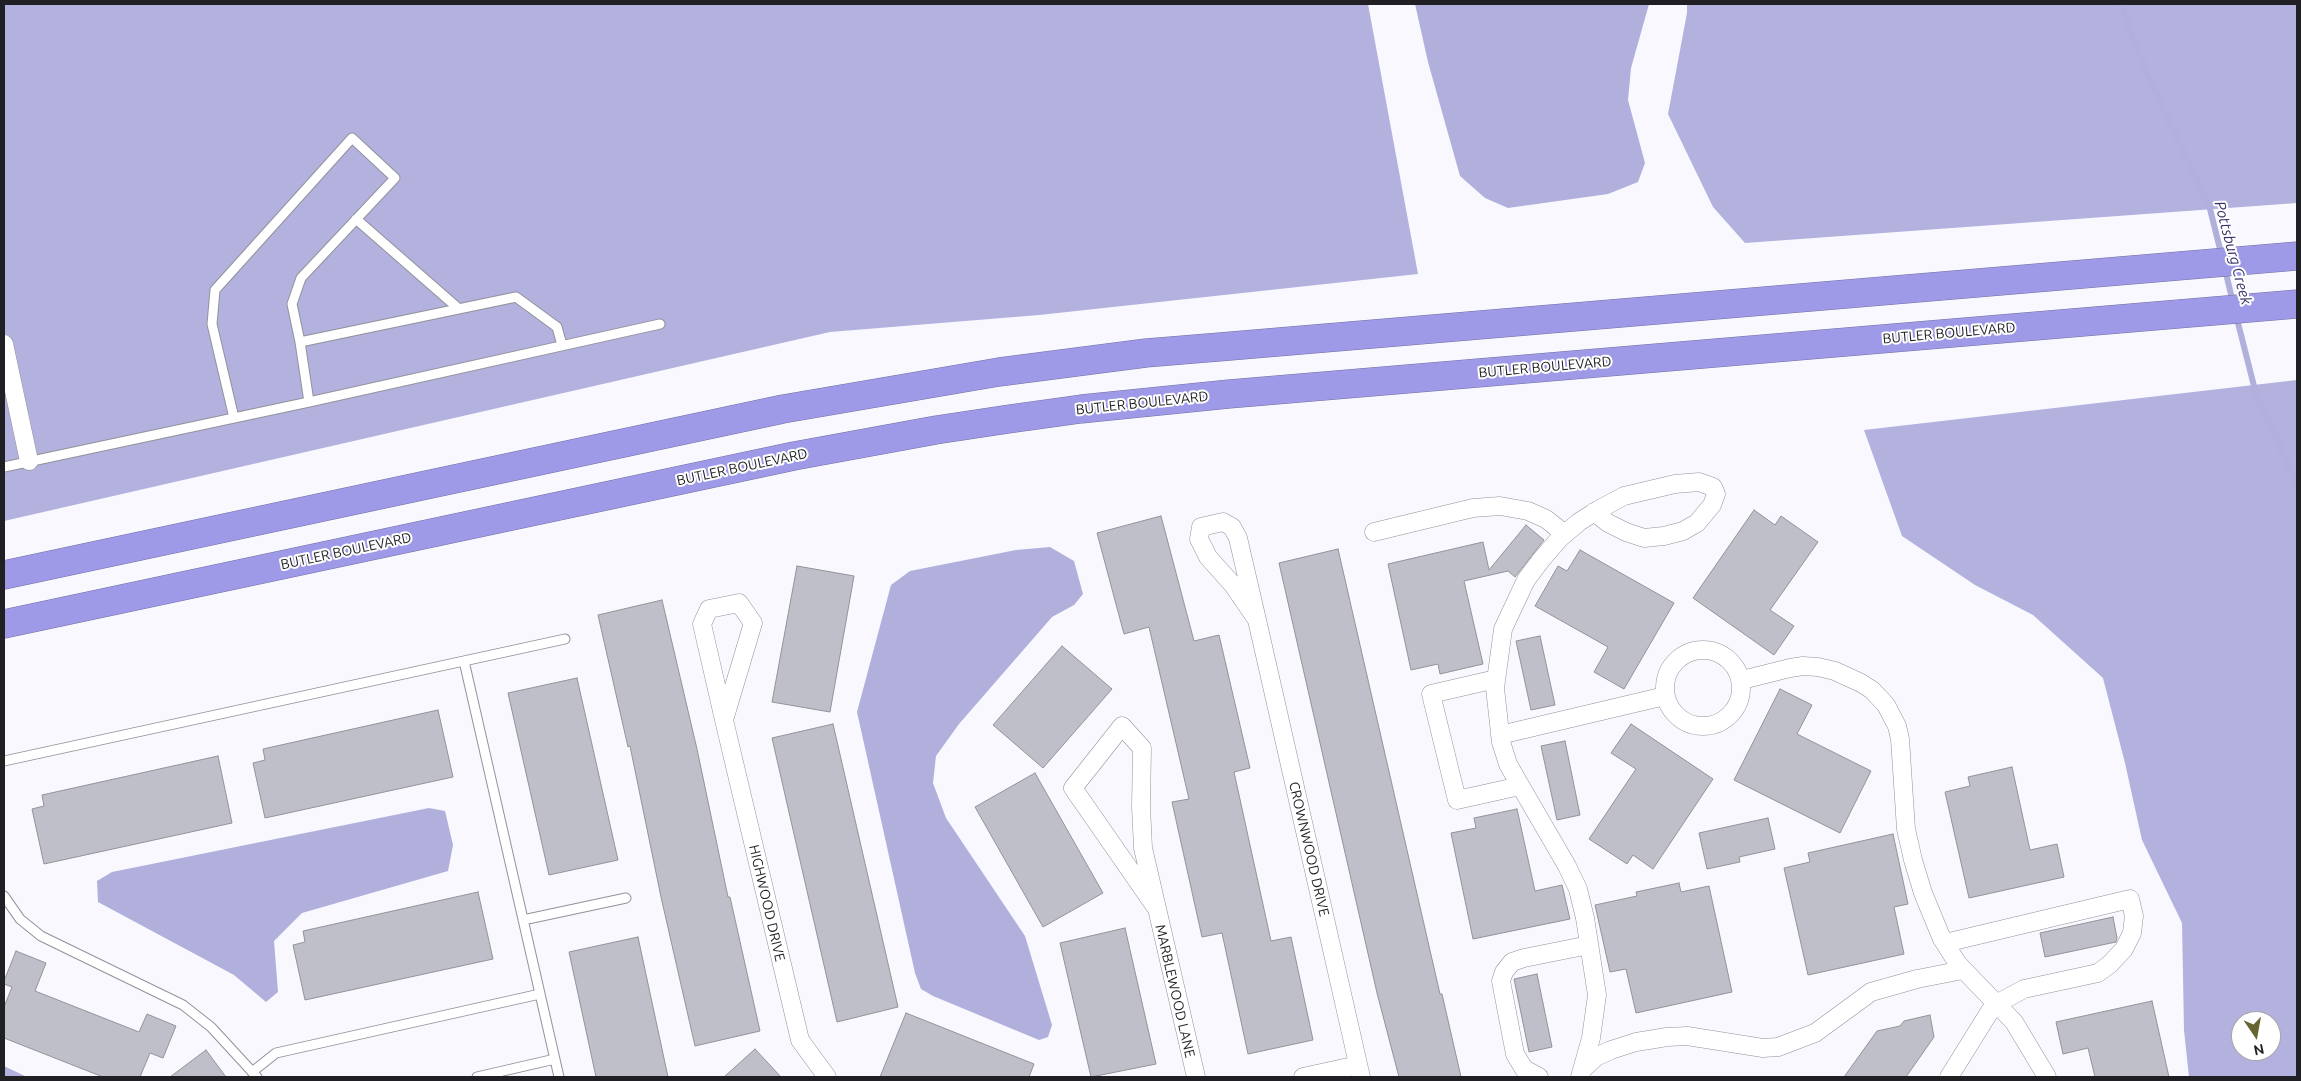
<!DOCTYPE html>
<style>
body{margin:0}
#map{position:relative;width:2301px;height:1081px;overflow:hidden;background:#f8f8fe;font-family:Ubuntu,sans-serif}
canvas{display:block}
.frame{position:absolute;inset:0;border:5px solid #201f23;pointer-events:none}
.north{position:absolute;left:2231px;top:1011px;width:50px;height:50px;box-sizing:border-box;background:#fff;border:1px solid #a6a5a7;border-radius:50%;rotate:168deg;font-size:14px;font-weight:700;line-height:20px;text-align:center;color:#201f23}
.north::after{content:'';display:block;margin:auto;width:18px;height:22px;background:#666430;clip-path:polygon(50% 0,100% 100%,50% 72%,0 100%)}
</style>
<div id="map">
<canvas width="2301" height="1081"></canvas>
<div class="frame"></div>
<div class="north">N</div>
</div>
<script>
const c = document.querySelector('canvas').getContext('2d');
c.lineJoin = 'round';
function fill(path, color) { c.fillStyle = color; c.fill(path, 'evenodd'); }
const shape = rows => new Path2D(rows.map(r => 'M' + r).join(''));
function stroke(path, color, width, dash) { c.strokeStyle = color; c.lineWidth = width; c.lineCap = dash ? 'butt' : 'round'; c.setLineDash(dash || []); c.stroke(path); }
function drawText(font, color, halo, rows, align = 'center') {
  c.font = font + ' Ubuntu,sans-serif'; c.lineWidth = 4; c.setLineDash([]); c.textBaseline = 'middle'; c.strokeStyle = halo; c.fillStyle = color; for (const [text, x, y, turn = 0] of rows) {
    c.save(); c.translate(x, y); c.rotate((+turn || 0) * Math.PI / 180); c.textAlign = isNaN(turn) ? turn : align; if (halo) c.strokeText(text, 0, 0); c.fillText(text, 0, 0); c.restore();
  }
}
fill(shape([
 [4,4,1368,4,1418,274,1039,315,830,332,4,521],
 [1687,4,2297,4,2297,203,1745,243,1713,207,1668,114,1687,13],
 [2297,380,2297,1077,2189,1077,2184,1030,2182,923,2142,840,2125,763,2103,678,2033,615,1975,585,1902,536,1864,430],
 [2241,1021,2271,1021,2271,1051,2241,1051],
 [4,1066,27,1077,4,1077]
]), '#b3b1de');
fill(shape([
 [1415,4,1649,4,1631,68,1628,100,1645,163,1638,182,1608,194,1508,208,1485,198,1460,176,1428,62],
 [1050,547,1074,561,1083,594,1074,605,1052,617,959,724,936,756,933,783,946,818,1025,936,1052,1025,1048,1037,1039,1040,933,996,921,989,915,973,857,712,891,585,910,571,1016,550],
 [429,808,445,811,453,845,448,871,302,913,274,941,278,992,266,1002,234,975,98,902,97,881,112,872]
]), '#b1afdc');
stroke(shape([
 [2120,4,2152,85,2209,205,2222,257],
 [2225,269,2233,303],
 [2236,315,2256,394,2297,484]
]), '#b1afdc', 6);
const building = shape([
 [1754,510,1775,525,1781,516,1818,542,1770,610,1794,626,1774,655,1693,598,1754,510],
 [1161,516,1194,641,1219,635,1250,768,1234,772,1271,941,1291,937,1313,1040,1248,1054,1222,933,1202,937,1172,802,1189,799,1149,627,1124,634,1097,533,1161,516],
 [1526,525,1544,540,1515,577,1508,571,1464,581,1483,664,1440,674,1438,664,1411,670,1388,564,1483,542,1489,570,1526,525],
 [1338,549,1440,994,1442,994,1461,1077,1399,1077,1377,993,1279,563,1338,549],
 [1580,550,1674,603,1624,689,1594,672,1608,647,1535,606,1558,566,1567,571,1580,550],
 [797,566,854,576,830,712,772,702,797,566],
 [662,600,697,749,728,897,730,897,760,1031,695,1046,661,897,630,746,628,747,598,615,662,600],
 [1540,636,1555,705,1531,710,1516,641,1540,636],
 [1062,646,1112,689,1043,768,993,725,1062,646],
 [577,678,618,860,549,875,508,693,577,678],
 [1780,689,1812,705,1797,734,1871,771,1840,833,1734,780,1780,689],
 [438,710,453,777,265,818,253,763,265,760,263,749,438,710],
 [833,724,898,1007,837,1022,772,738,833,724],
 [1631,724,1713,779,1653,869,1633,855,1627,864,1589,839,1636,769,1611,753,1631,724],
 [1565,741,1580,815,1557,820,1541,746,1565,741],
 [218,756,232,823,44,864,32,809,44,806,42,795,218,756],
 [2012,767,2030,850,2057,844,2064,877,1969,898,1945,792,1970,786,1968,777,2012,767],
 [1035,773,1103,893,1043,927,975,807,1035,773],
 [1517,809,1535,891,1562,885,1570,919,1473,939,1451,833,1476,828,1474,818,1517,809],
 [1768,818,1775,849,1739,857,1740,862,1707,869,1699,833,1768,818],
 [1893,834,1908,904,1894,907,1904,954,1808,975,1784,868,1810,862,1808,853,1893,834],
 [1679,883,1681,892,1709,886,1732,992,1636,1013,1626,969,1610,972,1595,905,1637,896,1636,892,1679,883],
 [478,892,493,959,305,1000,293,945,305,942,303,931,478,892],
 [2113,917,2117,938,2116,942,2045,957,2040,933,2113,917],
 [1125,928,1156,1064,1091,1077,1060,943,1125,928],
 [638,937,668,1077,596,1077,569,952,638,937],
 [16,951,46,963,35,991,139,1032,147,1014,176,1026,163,1058,150,1053,140,1077,103,1077,4,1038,4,1007,12,987,4,984,4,981,16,951],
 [1537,974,1552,1047,1529,1052,1514,979,1537,974],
 [2152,1001,2169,1077,2095,1077,2088,1048,2063,1054,2056,1022,2152,1001],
 [906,1013,1034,1064,1029,1077,880,1077,906,1013],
 [1930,1015,1934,1037,1906,1077,1844,1077,1877,1031,1900,1026,1904,1021,1930,1015],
 [755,1049,781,1077,724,1077,755,1049],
 [206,1050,226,1077,170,1077,206,1050]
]);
fill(building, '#bfbfc9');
stroke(building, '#92929b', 1);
const service = shape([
 [356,219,459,309],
 [300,342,516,297,557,327,562,345],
 [234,418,212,324,215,290,352,138,395,178,301,278,292,304,300,342,309,402],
 [4,467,309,402,660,324],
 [464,661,559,1077],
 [4,761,565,639],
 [4,896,20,919,41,936,183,1005,211,1027,257,1077],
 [523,920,626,898],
 [252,1072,276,1053,540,994],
 [477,1077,555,1059]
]);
const minor = shape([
 [4,344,29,461],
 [1374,532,1473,508,1500,506,1528,511,1546,519,1565,534],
 [1257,620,1233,585,1208,557,1199,539,1201,527,1223,522,1232,527,1238,538,1257,620,1361,1077],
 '1665 688a38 38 0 1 1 76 0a38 38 0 1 1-76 0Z',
 [1496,679,1431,694,1457,800,1520,786],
 [1742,680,1790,668,1803,666,1818,667,1835,671,1861,683,1872,690,1886,705,1897,726,1900,739,1906,829,1913,860,1923,893,1942,939,1958,964,2014,1022,2047,1077],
 [724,720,753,623,739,603,709,609,702,624,724,720,800,1040,827,1077],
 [1500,735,1665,696],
 [1155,906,1073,788,1122,726,1142,748,1141,807,1143,848,1196,1077],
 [1945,943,2130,899,2134,916,2132,933,2124,949,2110,964,2098,973,2024,989,1996,1004],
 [1584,1068,1596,1057,1611,1050,1636,1042,1667,1037,1687,1036,1763,1048,1778,1047,1815,1033,1871,992,1917,979,1963,970],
 [1303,1077,1358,1065],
 [1539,1077,1524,1069,1515,1054,1501,981,1504,972,1512,962,1524,958,1589,945],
 [1580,1077,1591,1038,1597,995,1585,918,1578,889,1567,866,1517,780,1508,764,1501,742,1495,688,1503,629,1526,580,1541,560,1560,538,1579,522,1598,510,1624,496,1675,484,1699,482,1713,487,1716,494,1712,505,1697,523,1683,531,1664,536,1644,538,1626,532,1608,523,1594,512],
 [1949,1077,1995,1003]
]);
const motorway = shape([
 [4,575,783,409,999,372,1146,353,1219,347,2297,256],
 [4,624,794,456,936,430,1009,419,1081,409,1229,394,2297,304]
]);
stroke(service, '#92929b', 11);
stroke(minor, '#92929b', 19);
stroke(motorway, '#736fa2', 29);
stroke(service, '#fff', 9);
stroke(minor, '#fff', 18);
stroke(motorway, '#9f9ae7', 28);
drawText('14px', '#201f23', '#fff', [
 ["BUTLER BOULEVARD",1949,333,-5],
 ["BUTLER BOULEVARD",1545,367,-5],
 ["BUTLER BOULEVARD",1142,403,-6],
 ["BUTLER BOULEVARD",742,467,-12],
 ["BUTLER BOULEVARD",346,551,-12],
 ["CROWNWOOD DRIVE",1309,849,77],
 ["HIGHWOOD DRIVE",767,903,77],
 ["MARBLEWOOD LANE",1175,991,77]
]);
drawText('italic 15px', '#373067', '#fff', [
 ["Pottsburg Creek",2233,253,75]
]);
</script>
